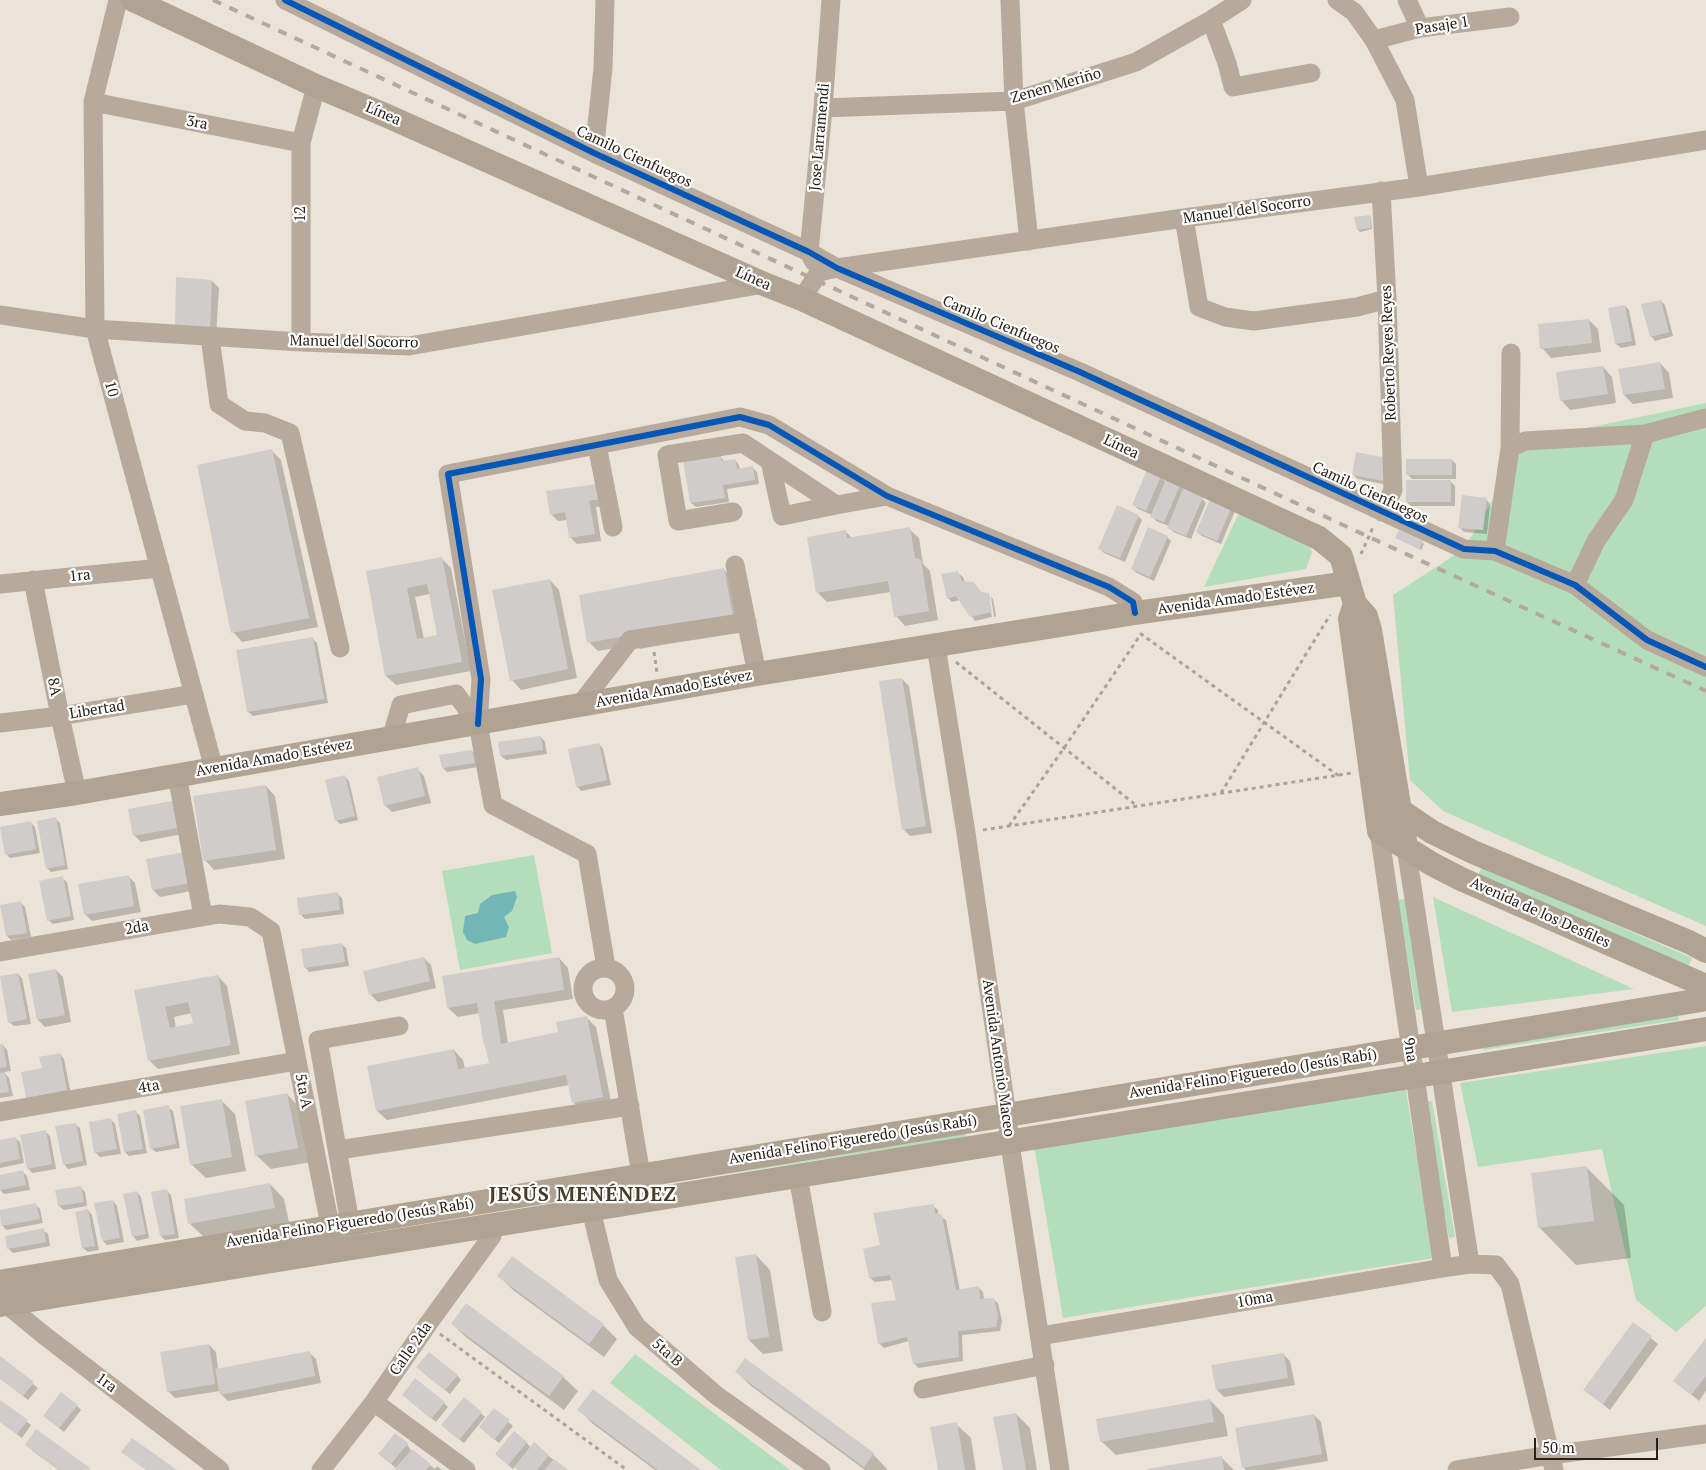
<!DOCTYPE html>
<meta charset="utf-8">
<style>
body{margin:0}
#map{position:relative;width:1706px;height:1470px;overflow:hidden;background:#ece3d8;font-family:"PT Serif",serif}
canvas{display:block}
.scale{position:absolute;left:1534px;top:1438px;width:124px;height:22px;box-sizing:border-box;border:2px solid #27211a;border-top:0;padding-left:6px;font-size:15px;line-height:18px;white-space:nowrap;color:#27211a;-webkit-text-stroke:4px #fff;paint-order:stroke}
</style>
<div id="map">
<canvas width="1706" height="1470"></canvas>
<div class="scale">50 m</div>
</div>
<script>
const c = document.querySelector('canvas').getContext('2d');
c.lineJoin = 'round';
function fill(path, color) { c.fillStyle = color; c.fill(path, 'evenodd'); }
const shape = rows => new Path2D(rows.map(r => 'M' + r).join(''));
function stroke(path, color, width, dash) { c.strokeStyle = color; c.lineWidth = width; c.lineCap = dash ? 'butt' : 'round'; c.setLineDash(dash || []); c.stroke(path); }
function drawText(font, color, halo, rows, align = 'center') {
  c.font = font + ' "PT Serif",serif'; c.lineWidth = 4.5; c.setLineDash([]); c.textBaseline = 'middle'; c.strokeStyle = halo; c.fillStyle = color; for (const [text, x, y, turn = 0] of rows) {
    c.save(); c.translate(x, y); c.rotate((+turn || 0) * Math.PI / 180); c.textAlign = isNaN(turn) ? turn : align; if (halo) c.strokeText(text, 0, 0); c.fillText(text, 0, 0); c.restore();
  }
}
fill(shape([
 [1706,403,1706,926,1443,811,1410,780,1393,595,1464,549,1496,494,1516,437,1587,428],
 [1239,513,1309,544,1312,552,1306,569,1204,587],
 [534,855,552,953,460,970,442,871],
 [1482,867,1692,958,1688,967,1477,877],
 [1433,897,1634,989,1452,1012],
 [1405,899,1423,1009,1416,1010,1398,900],
 [1678,1012,1679,1020,1483,1050,1483,1043],
 [1706,1046,1706,1306,1676,1332,1636,1300,1602,1149,1478,1167,1460,1083],
 [1405,1085,1434,1258,1063,1318,1034,1145],
 [1432,1101,1455,1237,1449,1238,1425,1102],
 [965,1133,966,1137,624,1190],
 [635,1354,790,1470,721,1470,610,1383]
]), '#b4ddbb');
fill(shape([
 [515,891,517,897,512,911,504,917,509,927,506,937,475,944,467,940,463,932,465,916,478,913,480,904,492,895]
]), '#73b6b7');
fill(shape([
 [1370,216,1371,218,1372,229,1360,232,1358,230],
 [212,281,219,288,216,338,183,337],
 [1661,301,1665,305,1673,336,1655,341,1651,336],
 [1625,306,1629,310,1636,345,1621,348,1616,344],
 [1589,320,1598,329,1601,352,1551,358,1542,348],
 [1660,363,1669,373,1673,398,1633,404,1624,395],
 [1603,367,1612,377,1616,403,1570,410,1561,400],
 [272,451,281,460,318,627,242,642,233,632],
 [1357,454,1388,485,1358,479,1353,475],
 [720,456,725,462,735,460,739,465,740,470,753,468,757,472,759,484,727,489,729,502,696,507,691,503],
 [1452,460,1456,464,1456,479,1412,479,1407,474],
 [1160,477,1166,482,1167,479,1184,489,1183,491,1202,499,1206,503,1191,539,1173,532,1169,526,1156,521,1152,516,1152,515,1138,509,1133,504],
 [1451,482,1455,486,1455,506,1411,506,1407,502],
 [604,492,606,506,596,507,601,541,577,544,570,537,567,520,558,521,551,514],
 [1486,499,1490,504,1487,534,1464,532,1459,527],
 [1231,507,1235,511,1221,544,1202,536,1197,532],
 [1138,516,1142,520,1125,562,1104,553,1100,549],
 [909,529,919,538,923,564,930,571,938,620,905,626,896,616,891,592,827,602,818,593,846,532,852,538],
 [1167,537,1171,541,1154,581,1137,573,1132,569],
 [1399,539,1422,542,1424,544,1421,550],
 [442,559,451,568,471,671,396,685,386,676,367,572],
 [430,594,438,636,424,639,415,597],
 [724,570,733,579,742,625,665,639,666,644,640,649,637,644,598,651,589,642],
 [958,573,963,577,965,583,974,583,982,594,988,595,990,597,988,597,992,617,975,621,960,600,952,602,948,598],
 [550,580,559,590,577,678,521,690,512,680],
 [991,597,993,599,996,616,994,617],
 [313,639,317,643,328,703,253,716,248,712],
 [902,679,909,686,932,833,910,836,903,829],
 [541,737,545,742,547,754,506,760,501,756],
 [599,744,603,749,611,785,581,791,577,786],
 [472,751,476,755,478,767,447,772,443,768],
 [417,769,424,776,431,803,392,812,385,805],
 [345,777,349,781,358,820,340,824,336,820],
 [266,786,275,796,285,859,214,870,205,860],
 [176,802,188,833,141,842,134,835],
 [55,818,60,823,68,869,51,872,47,868],
 [31,823,35,827,40,853,10,858,6,854],
 [191,860,197,890,160,897,153,890],
 [128,876,135,883,141,912,92,921,85,914],
 [62,878,67,882,74,920,53,924,48,920],
 [337,894,342,898,344,914,305,919,301,915],
 [21,903,25,907,31,937,11,940,7,936],
 [341,944,346,948,349,966,309,972,305,967],
 [424,958,431,965,436,988,378,1002,371,995],
 [559,958,568,968,573,999,503,1010,508,1044,560,1033,586,1017,596,1027,612,1106,582,1112,573,1102,569,1085,387,1120,377,1111,454,1050,463,1060,465,1069,490,1064,480,1013,458,1017,448,1008],
 [56,970,63,977,71,1022,45,1027,38,1020],
 [18,974,22,978,31,1024,14,1026,9,1022],
 [218,976,227,986,240,1054,158,1069,149,1060,136,991],
 [192,1013,194,1024,176,1028,174,1017],
 [3,1045,7,1050,11,1071,4,1072,9,1078,13,1096,0,1098,0,1046],
 [60,1054,64,1059,71,1094,27,1098,23,1073,43,1069],
 [287,1094,301,1109,311,1162,271,1169,256,1155],
 [221,1100,235,1114,246,1171,206,1178,191,1164],
 [168,1107,173,1111,180,1148,156,1152,151,1148],
 [136,1112,140,1116,147,1153,129,1156,125,1152],
 [110,1119,115,1124,121,1154,100,1157,96,1153,90,1123],
 [75,1124,80,1128,87,1165,68,1169,64,1164],
 [45,1131,50,1136,56,1169,32,1173,28,1168],
 [15,1138,20,1142,24,1163,0,1168,0,1141],
 [1586,1167,1624,1205,1631,1258,1576,1265,1539,1227],
 [23,1172,27,1176,30,1190,4,1194,0,1190,0,1176],
 [270,1184,284,1199,289,1222,204,1237,189,1223],
 [80,1187,85,1192,87,1206,64,1210,59,1206],
 [166,1190,171,1195,179,1238,165,1240,161,1236],
 [137,1192,141,1197,149,1238,137,1241,133,1236],
 [113,1201,117,1206,124,1242,107,1245,103,1241],
 [36,1205,40,1209,43,1223,6,1230,2,1225,0,1211],
 [933,1206,938,1210,938,1215,946,1220,960,1291,978,1287,983,1292,984,1300,993,1299,998,1303,1002,1321,1000,1331,962,1335,963,1361,918,1368,914,1363,909,1341,884,1348,879,1343,897,1302,893,1280,875,1282,870,1278,882,1246],
 [88,1210,92,1215,99,1250,88,1252,83,1248],
 [43,1230,48,1234,50,1246,13,1253,8,1248],
 [756,1255,770,1270,783,1351,763,1354,749,1340],
 [512,1258,603,1325,617,1339,604,1357,513,1290,499,1276],
 [466,1305,563,1377,578,1391,564,1410,467,1338,452,1324],
 [1633,1324,1658,1344,1610,1410,1585,1390],
 [1706,1340,1706,1391,1699,1401,1675,1381],
 [209,1345,216,1352,218,1370,309,1352,316,1359,321,1383,228,1401,221,1394,220,1391,175,1398,168,1391],
 [1283,1354,1290,1361,1295,1385,1224,1397,1217,1390,1213,1366],
 [0,1358,38,1388,28,1400,0,1378],
 [746,1360,873,1454,887,1469,886,1470,865,1470,751,1386,737,1372],
 [422,1372,457,1375,461,1380,450,1394],
 [408,1399,444,1403,448,1407,436,1422],
 [1210,1400,1224,1415,1228,1436,1116,1455,1101,1441],
 [0,1401,31,1425,22,1438,0,1422],
 [77,1406,81,1410,64,1432,49,1420],
 [494,1410,513,1426,499,1443,484,1431],
 [579,1410,699,1470,655,1470,593,1424],
 [481,1413,485,1417,464,1443,447,1430],
 [1016,1414,1030,1428,1037,1470,1004,1470],
 [1314,1415,1321,1422,1328,1461,1273,1470,1246,1470,1243,1467],
 [956,1424,971,1438,976,1470,939,1470],
 [37,1431,90,1470,59,1470,34,1452,27,1445],
 [526,1442,531,1448,534,1444,566,1470,519,1470,515,1466,513,1469,501,1459],
 [407,1444,410,1449,435,1469,437,1466,442,1470,396,1470,397,1469,384,1458],
 [1222,1458,1234,1470,1149,1470]
]), '#0003');
fill(shape([
 [1370,215,1371,228,1357,230,1354,217],
 [176,277,212,280,210,332,175,330],
 [1661,300,1669,332,1650,337,1641,304],
 [1625,305,1632,341,1615,344,1608,308],
 [1589,319,1592,343,1540,349,1538,324],
 [1660,362,1665,389,1623,395,1618,369],
 [1603,366,1608,394,1560,401,1556,372],
 [272,449,309,618,231,633,197,465],
 [1356,452,1388,458,1384,481,1352,475],
 [720,455,722,461,735,459,737,469,753,466,755,480,723,485,725,498,690,503,683,460],
 [1406,459,1452,459,1452,475,1406,475],
 [1147,470,1161,476,1146,511,1132,505],
 [1167,477,1181,483,1164,522,1150,517],
 [1406,480,1451,480,1451,502,1406,502],
 [597,484,600,499,589,501,595,534,569,538,565,512,550,515,546,491],
 [1183,489,1203,497,1186,536,1167,528],
 [1462,495,1487,498,1483,530,1458,528],
 [1211,497,1232,506,1217,541,1196,532],
 [1117,505,1139,515,1120,558,1098,549],
 [910,527,915,558,921,560,929,611,894,617,888,581,816,593,807,537,846,530,847,538],
 [1148,527,1168,536,1150,577,1131,569],
 [1399,530,1423,541,1419,549,1395,538],
 [442,557,462,662,385,676,366,571],
 [427,584,437,635,417,639,407,588],
 [724,568,733,616,587,643,579,595],
 [958,571,962,581,974,582,981,592,989,593,992,612,970,617,956,596,947,599,941,574],
 [550,579,568,669,510,681,492,590],
 [313,637,324,699,247,712,236,650],
 [902,678,926,826,902,830,879,681],
 [541,736,543,750,500,756,498,742],
 [599,743,607,780,576,787,568,749],
 [472,750,475,763,442,768,439,755],
 [418,767,425,796,384,806,377,777],
 [345,775,355,816,335,821,325,780],
 [266,785,276,850,203,861,193,796],
 [177,800,182,827,133,836,128,809],
 [56,817,65,865,46,869,37,821],
 [31,821,36,849,5,855,0,827],
 [185,852,191,883,152,890,146,859],
 [129,875,134,906,84,915,78,884],
 [63,876,71,916,47,921,39,881],
 [338,892,340,910,299,915,297,898],
 [21,901,27,933,6,936,0,905],
 [342,943,345,962,304,968,301,949],
 [424,957,430,981,369,995,363,971],
 [559,957,564,990,494,1001,501,1044,558,1032,556,1022,587,1016,603,1097,572,1103,566,1075,376,1111,367,1066,454,1049,458,1069,489,1063,485,1046,484,1046,477,1003,447,1008,442,976],
 [56,969,65,1015,37,1020,28,974],
 [18,973,27,1019,8,1023,0,976],
 [218,975,231,1045,148,1061,134,990],
 [188,1002,193,1023,170,1028,165,1007],
 [0,1044,3,1044,7,1067,0,1068],
 [60,1053,67,1090,26,1098,21,1072,42,1068,39,1057],
 [5,1072,9,1092,0,1093,0,1073],
 [287,1093,298,1148,255,1156,245,1101],
 [222,1099,232,1157,190,1165,180,1106],
 [169,1105,176,1144,150,1149,143,1110],
 [136,1110,143,1149,124,1152,117,1114],
 [111,1118,117,1149,94,1153,89,1122],
 [76,1123,83,1161,63,1165,55,1126],
 [46,1130,52,1164,27,1169,20,1135],
 [16,1137,20,1159,0,1163,0,1140],
 [1587,1166,1594,1221,1538,1228,1531,1173],
 [23,1170,26,1185,0,1190,0,1175],
 [270,1183,275,1208,188,1224,184,1199],
 [81,1186,84,1202,58,1206,55,1190],
 [167,1189,175,1234,160,1236,151,1192],
 [137,1191,146,1234,132,1237,123,1194],
 [113,1200,120,1238,102,1241,94,1203],
 [36,1203,40,1219,1,1226,0,1210],
 [934,1204,935,1213,942,1215,956,1290,979,1286,980,1299,994,1298,998,1316,996,1327,958,1331,959,1357,913,1364,907,1337,878,1344,871,1303,896,1300,890,1275,869,1278,863,1249,880,1245,873,1213],
 [88,1209,95,1246,82,1248,75,1212],
 [44,1228,46,1242,7,1249,5,1236],
 [756,1254,769,1337,748,1340,735,1257],
 [512,1256,604,1324,589,1344,497,1276],
 [466,1303,564,1376,549,1396,451,1324],
 [1633,1322,1652,1336,1603,1404,1583,1390],
 [1706,1338,1706,1376,1691,1395,1673,1381],
 [209,1344,215,1384,167,1392,160,1352],
 [310,1351,315,1376,220,1395,215,1369],
 [429,1352,458,1375,445,1390,416,1367],
 [1284,1353,1288,1378,1216,1390,1211,1365],
 [0,1356,34,1382,23,1396,0,1379],
 [745,1358,874,1453,864,1467,735,1372],
 [415,1378,445,1402,431,1419,402,1395],
 [593,1389,701,1470,658,1470,577,1410],
 [61,1392,78,1405,59,1428,43,1416],
 [464,1397,482,1412,459,1440,441,1425],
 [1210,1399,1214,1422,1100,1442,1096,1419],
 [0,1400,28,1420,17,1434,0,1422],
 [494,1408,510,1420,494,1440,479,1427],
 [1016,1413,1026,1470,1003,1470,993,1417],
 [1314,1414,1322,1454,1242,1468,1235,1428],
 [957,1422,965,1470,938,1470,930,1427],
 [36,1429,90,1468,89,1470,60,1470,25,1445],
 [514,1431,527,1442,508,1465,495,1454],
 [395,1433,408,1443,391,1464,378,1454],
 [132,1438,177,1470,146,1470,121,1452],
 [534,1442,549,1455,537,1470,518,1470,514,1467],
 [412,1449,431,1464,426,1470,394,1470],
 [1222,1456,1224,1470,1147,1470,1147,1469],
 [554,1459,568,1470,544,1470]
]), '#d1cccc');
stroke(shape([
 [1361,554,1374,525],
 [654,652,657,673],
 [956,662,1137,806],
 [1221,793,1330,615],
 [1009,826,1064,748,1141,634,1339,776],
 [983,830,1352,773],
 [440,1334,627,1470]
]), '#aca296', 3, [4, 4]);
stroke(shape([
 [118,0,93,102,95,329,214,769],
 [285,0,594,153,809,252,837,268,1080,372,1464,549,1495,551,1575,585,1647,640,1706,667],
 [1010,0,1014,101,1029,241],
 [1337,0,1354,12,1374,40,1405,100,1419,187],
 [1407,0,1420,28],
 [1211,20,1227,63,1233,87,1311,73],
 [1374,40,1420,28,1510,17],
 [93,102,301,143],
 [823,108,1014,101,1136,62,1211,20,1242,0],
 [594,153,603,68,605,0],
 [1381,191,1387,299,1393,490,1382,512],
 [1184,218,1199,307,1225,317,1254,321,1357,307,1387,299],
 [814,262,809,252,823,108,831,0],
 [802,299,819,272,837,268,1184,218,1419,187,1706,140],
 [0,315,95,329,301,342,409,346,764,284],
 [210,337,219,404,245,421,265,423,290,433,340,648],
 [301,342,301,143,316,86],
 [597,445,613,527],
 [1510,448,1525,441,1645,434,1706,418],
 [770,461,782,516,836,505],
 [733,512,678,521,667,455,743,443,836,505,887,496],
 [1495,551,1510,448,1511,353],
 [735,565,757,674],
 [33,580,60,716,77,793],
 [0,584,160,568],
 [1575,585,1596,541,1624,500,1645,434],
 [936,646,966,833,1007,1115,1010,1144,1060,1470],
 [579,706,630,640,747,622],
 [0,723,60,716,194,694],
 [391,739,401,705,456,694,478,724],
 [177,775,203,916],
 [1379,831,1443,1268],
 [1406,847,1470,1264],
 [0,952,219,914,250,917,271,931,333,1240],
 [606,967,587,854,493,805,478,724,481,679,448,474,740,417,769,425,887,496,1109,587,1133,602,1135,613],
 '583 989a21 21 0 1 1 42 0a21 21 0 1 1-42 0Z',
 [613,1008,641,1175],
 [0,1112,297,1061],
 [338,1150,630,1106],
 [798,1176,822,1312],
 [585,1185,608,1280,637,1327,716,1395,821,1470],
 [350,1223,318,1040,399,1026],
 [2,1295,6,1304,45,1336,220,1470],
 [1040,1336,1443,1268,1470,1264,1496,1265,1510,1284,1554,1470],
 [923,1389,1045,1365],
 [374,1402,466,1470],
 [321,1470,374,1402,428,1324,492,1236,490,1226],
 [1457,1470,1551,1455,1706,1434]
]), '#b7aa9c', 19);
stroke(shape([
 [133,0,316,86,385,115,764,284,802,299,1319,538,1341,556,1355,604],
 [0,804,77,793,757,674,1135,613,1349,583],
 [1401,811,1432,832,1473,852,1689,942,1706,951],
 [1406,847,1370,630,1366,616,1355,604,1350,619,1379,831,1432,864,1461,879,1706,986],
 [0,1282,1706,999],
 [0,1305,1706,1029]
]), '#b0a394', 24);
stroke(shape([
 [213,0,1369,537,1706,691]
]), '#b3a99e', 4, [9, 9]);
stroke(shape([
 [285,0,594,153,809,252,837,268,1080,372,1464,549,1495,551,1575,585,1647,640,1706,667],
 [478,724,481,679,448,474,740,417,769,425,887,496,1109,587,1133,602,1135,613]
]), '#0057b8', 6);
drawText('15px', '#27211a', '#fff', [
 ["Pasaje 1",1442,26,-9],
 ["Zenen Meriño",1056,86,-16],
 ["Línea",383,114,23],
 ["3ra",197,123,11],
 ["Jose Larramendi",820,137,-85],
 ["Camilo Cienfuegos",634,157,25],
 ["Manuel del Socorro",1247,210,-8],
 ["12",301,214,-90],
 ["Línea",753,279,24],
 ["Camilo Cienfuegos",1001,325,23],
 ["Manuel del Socorro",354,342,1],
 ["Roberto Reyes Reyes",1389,353,-92],
 ["10",111,389,75],
 ["Línea",1121,447,25],
 ["Camilo Cienfuegos",1370,493,25],
 ["1ra",80,576,-6],
 ["Avenida Amado Estévez",1236,599,-8],
 ["8A",54,687,79],
 ["Avenida Amado Estévez",674,689,-10],
 ["Libertad",97,710,-9],
 ["Avenida Amado Estévez",274,758,-10],
 ["Avenida de los Desfiles",1540,913,24],
 ["2da",137,928,-10],
 ["9na",1410,1050,81],
 ["Avenida Antonio Maceo",998,1058,82],
 ["Avenida Felino Figueredo (Jesús Rabí)",1253,1074,-9],
 ["4ta",149,1087,-10],
 ["5ta A",303,1091,79],
 ["Avenida Felino Figueredo (Jesús Rabí)",853,1140,-9],
 ["Avenida Felino Figueredo (Jesús Rabí)",350,1223,-9],
 ["10ma",1255,1300,-10],
 ["Calle 2da",411,1349,-55],
 ["5ta B",667,1353,41],
 ["1ra",106,1383,37]
]);
c.letterSpacing = '1px';
drawText('bold 20px', '#483c2b', '#fff', [
 ["JESÚS MENÉNDEZ",583,1195]
]);
c.letterSpacing = '0px';
</script>
